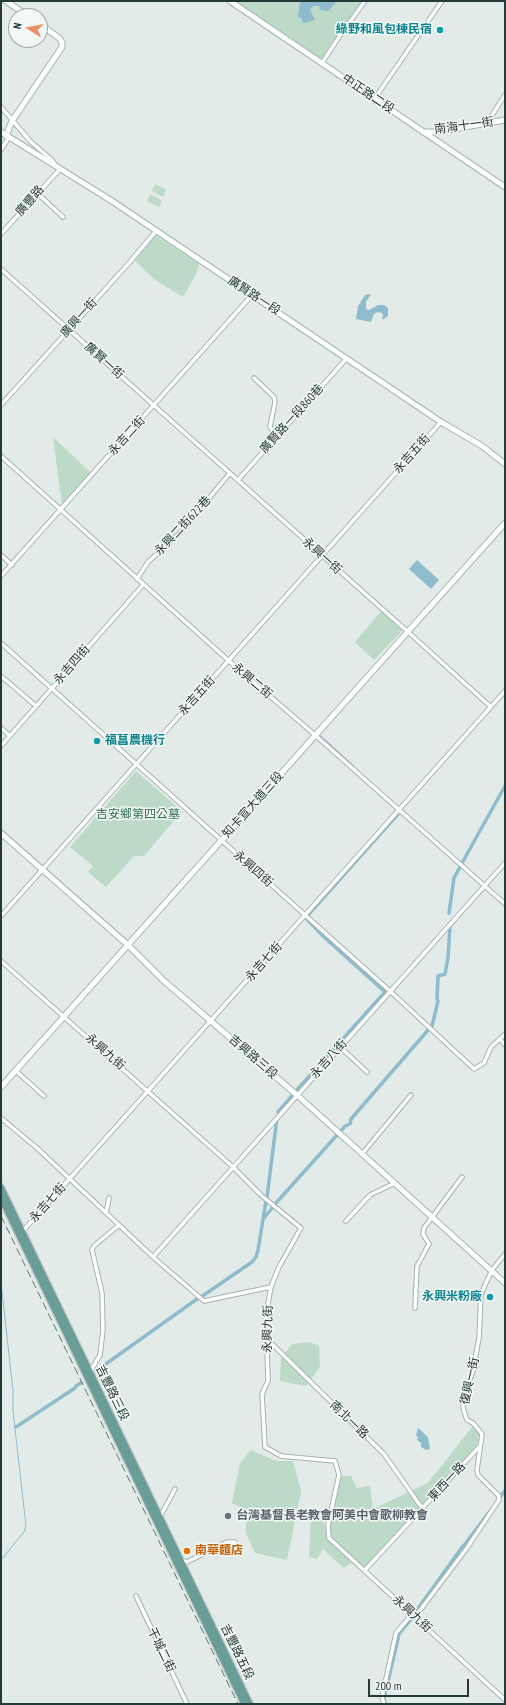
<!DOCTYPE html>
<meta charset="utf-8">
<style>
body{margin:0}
#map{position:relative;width:506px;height:1705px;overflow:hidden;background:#e2ebe8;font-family:"PT Sans Narrow",sans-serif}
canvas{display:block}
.frame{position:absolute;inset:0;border:2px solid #233a36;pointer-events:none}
.north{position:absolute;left:8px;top:8px;width:40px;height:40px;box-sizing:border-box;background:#f2f8f5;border:1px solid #9faca9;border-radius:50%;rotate:281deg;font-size:11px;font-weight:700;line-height:16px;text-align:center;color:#233a36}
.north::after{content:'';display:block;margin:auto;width:14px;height:18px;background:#e79164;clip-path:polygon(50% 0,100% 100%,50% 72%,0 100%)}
.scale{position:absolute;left:368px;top:1679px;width:101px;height:18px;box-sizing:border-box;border:2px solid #233a36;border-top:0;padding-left:5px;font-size:12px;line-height:14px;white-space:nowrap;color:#233a36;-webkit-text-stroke:3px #f2f8f5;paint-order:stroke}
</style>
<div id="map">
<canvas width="506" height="1705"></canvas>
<div class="frame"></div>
<div class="north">N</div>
<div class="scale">200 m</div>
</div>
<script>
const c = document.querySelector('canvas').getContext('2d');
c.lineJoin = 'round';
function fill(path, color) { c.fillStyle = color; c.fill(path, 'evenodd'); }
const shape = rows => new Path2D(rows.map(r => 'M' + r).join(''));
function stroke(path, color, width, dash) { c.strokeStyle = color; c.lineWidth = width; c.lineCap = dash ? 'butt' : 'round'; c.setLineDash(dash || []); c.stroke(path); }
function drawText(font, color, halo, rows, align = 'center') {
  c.font = font + ' "PT Sans Narrow","Noto Sans TC",sans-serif'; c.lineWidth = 3; c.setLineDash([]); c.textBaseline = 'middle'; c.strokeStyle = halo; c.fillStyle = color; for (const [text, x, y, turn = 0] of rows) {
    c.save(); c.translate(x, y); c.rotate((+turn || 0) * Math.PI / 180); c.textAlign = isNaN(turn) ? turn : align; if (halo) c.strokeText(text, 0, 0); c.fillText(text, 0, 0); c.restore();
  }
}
fill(shape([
 [234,1,362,1,324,58,320,59],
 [155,184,166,190,163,197,152,191],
 [150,194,162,201,159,207,147,201],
 [155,235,199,264,196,274,183,297,154,279,135,261],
 [53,437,91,473,62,505],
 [382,610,403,630,374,660,355,642],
 [136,771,182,811,144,856,134,856,106,887,88,872,93,866,70,847],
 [310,1342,319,1346,320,1367,306,1386,280,1381,281,1358,292,1344],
 [472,1427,479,1433,477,1449,365,1568,351,1563,344,1568,323,1549,317,1559,309,1557,311,1515,322,1517,325,1526,327,1527,340,1476,351,1476,357,1488,370,1486,373,1509,428,1483],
 [251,1450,276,1461,293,1461,301,1491,287,1560,255,1553,246,1533,246,1510,232,1503,240,1463]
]), '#bcdac7');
fill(shape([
 [300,1,335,1,336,2,328,11,320,10,319,6,313,6,310,10,315,20,305,23,302,22,302,19,298,17],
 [371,294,366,302,366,309,369,310,378,305,384,305,388,308,388,316,382,320,383,315,382,313,378,312,374,314,371,322,356,319,358,306,365,295],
 [417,560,439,580,431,589,409,569],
 [418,1428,428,1437,430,1449,426,1450,421,1447,421,1443,417,1440,418,1437,416,1436]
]), '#8ebccc');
stroke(shape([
 [1,1282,13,1391,13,1411,26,1526,24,1532,1,1560]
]), '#8ebccc', 1);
stroke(shape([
 [320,737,353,767],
 [462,863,505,786],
 [449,913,454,878,460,867],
 [308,915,398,814],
 [437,999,438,976,445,974,448,958,450,925],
 [432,1026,438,1001],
 [296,1091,385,992,324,937,306,918],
 [278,1112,292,1096],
 [341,1131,345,1126,350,1124,351,1119,429,1029],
 [267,1197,277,1118],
 [276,1203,337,1135],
 [264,1218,273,1207],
 [201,1297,252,1262,256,1257,258,1250,266,1201],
 [96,1371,197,1299],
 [76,1386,81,1383],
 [16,1427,75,1388],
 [501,1496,505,1490],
 [465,1544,490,1511],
 [414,1614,463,1546],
 [385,1703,384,1698,398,1639,399,1634,412,1618]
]), '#8ebccc', 3.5);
const street = shape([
 [322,63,337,40,365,1],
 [375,98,442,1],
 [1,107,31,142,52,160,55,165],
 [487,123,505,95],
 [1,150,9,137],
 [37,193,63,217],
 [1,234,60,169],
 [1,269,407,631,491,707],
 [254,378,274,397,275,402,270,427,277,436],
 [1,405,129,263,156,231],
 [1,456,229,661,315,735,505,904],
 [238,480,347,358],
 [1,555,12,565],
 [1,576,252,295],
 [137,579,148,562,180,533,230,473],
 [1,643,390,991,474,1069,484,1063,491,1047,505,1034],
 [1,676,36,706],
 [1,728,10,736],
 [1,746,143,585],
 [1,916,441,422],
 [1,961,233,1167,262,1196,301,1228,279,1267,271,1287,266,1314,268,1381,262,1394,265,1447,281,1456,335,1461,339,1475,328,1525,329,1538,505,1700],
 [500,1039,505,1045],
 [340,1047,367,1072],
 [16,1071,44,1096],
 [1,1118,37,1148,153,1257,204,1301,271,1287],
 [362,1154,411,1095],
 [106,1213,109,1198],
 [346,1221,370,1195,395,1183],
 [22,1232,505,691],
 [153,1257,505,863],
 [415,1308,417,1266,429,1244,423,1234,424,1228,462,1177],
 [267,1339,384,1454,422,1508],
 [90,1372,100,1355,103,1330,102,1293,92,1250,94,1246,119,1225],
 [160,1517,175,1489],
 [180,1560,187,1562,227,1542,235,1542],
 [365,1570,480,1446],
 [136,1596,187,1704],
 [415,1617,467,1548,499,1500,499,1496,478,1475,477,1470,482,1434,473,1423,467,1420,463,1408,464,1396,473,1371,479,1338,481,1294,492,1270,505,1254],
 [384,1704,382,1697,396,1633,412,1614]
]);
const secondary = shape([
 [6,1,28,16],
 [230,1,505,187],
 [1,132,112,201,441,422,482,446,505,464],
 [423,132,436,132,505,120],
 [6,136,12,121,62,47,62,42,59,38,40,24],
 [1,833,128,945,163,980,297,1095,505,1283],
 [1,1087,505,523]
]);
const primary = shape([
 [1,1187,250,1704],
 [1,1198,244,1704]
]);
stroke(street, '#a5b2af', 5.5);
stroke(secondary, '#a1b6b0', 7);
stroke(primary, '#c1c8c7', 8);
stroke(street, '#fff', 3.5);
stroke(secondary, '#fff', 5);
stroke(primary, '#6a9d95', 5.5);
stroke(shape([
 [1,1216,238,1704]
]), '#5e7672', 1, [8, 4]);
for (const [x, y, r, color] of [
 [440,30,4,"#0f9aa8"],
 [97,741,4,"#0f9aa8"],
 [490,1297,4,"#0f9aa8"],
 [228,1516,4,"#6b7280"],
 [187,1551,4,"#e8710a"]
]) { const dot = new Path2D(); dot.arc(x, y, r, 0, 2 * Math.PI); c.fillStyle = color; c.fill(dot); stroke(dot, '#f2f8f5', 1.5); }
drawText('bold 12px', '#0d838f', '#f2f8f5', [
 ["綠野和風包棟民宿",432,30],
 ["福菖農機行",105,741,"left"],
 ["永興米粉廠",482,1297]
], 'right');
drawText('12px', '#233a36', '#f2f8f5', [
 ["中正路二段",368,94,34],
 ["南海十一街",464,126,-8],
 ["廣豐路",30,201,-49],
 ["廣賢路一段",254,296,33],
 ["廣興一街",79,318,-48],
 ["廣賢一街",104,361,42],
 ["廣賢路一段860巷",292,419,-48],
 ["永吉二街",127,436,-48],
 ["永吉五街",412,454,-48],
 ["永興二街622巷",183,526,-47],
 ["永興一街",322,556,42],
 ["永吉四街",72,665,-49],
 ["永興二街",252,681,40],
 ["永吉五街",197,696,-48],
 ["知卡宣大道三段",253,805,-48],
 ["永興四街",253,869,41],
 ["永吉七街",264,962,-48],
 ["永興九街",105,1052,41],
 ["吉興路三段",253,1057,41],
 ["永吉八街",329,1059,-48],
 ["永吉七街",48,1203,-48],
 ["永興九街",268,1329,-89],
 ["復興一街",470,1381,-77],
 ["吉豐路三段",112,1393,64],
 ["南北一路",349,1420,44],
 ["東西一路",447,1482,-47],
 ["永興九街",412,1614,43],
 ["干城二街",161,1650,64],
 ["吉豐路五段",237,1652,64]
]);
drawText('12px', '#316e4f', '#f2f8f5', [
 ["吉安鄉第四公墓",138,815]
]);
drawText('bold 12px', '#5b616d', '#f2f8f5', [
 ["台灣基督長老教會阿美中會歌柳教會",236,1516]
], 'left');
drawText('bold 12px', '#c56008', '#f2f8f5', [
 ["南華麵店",195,1551]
], 'left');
</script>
